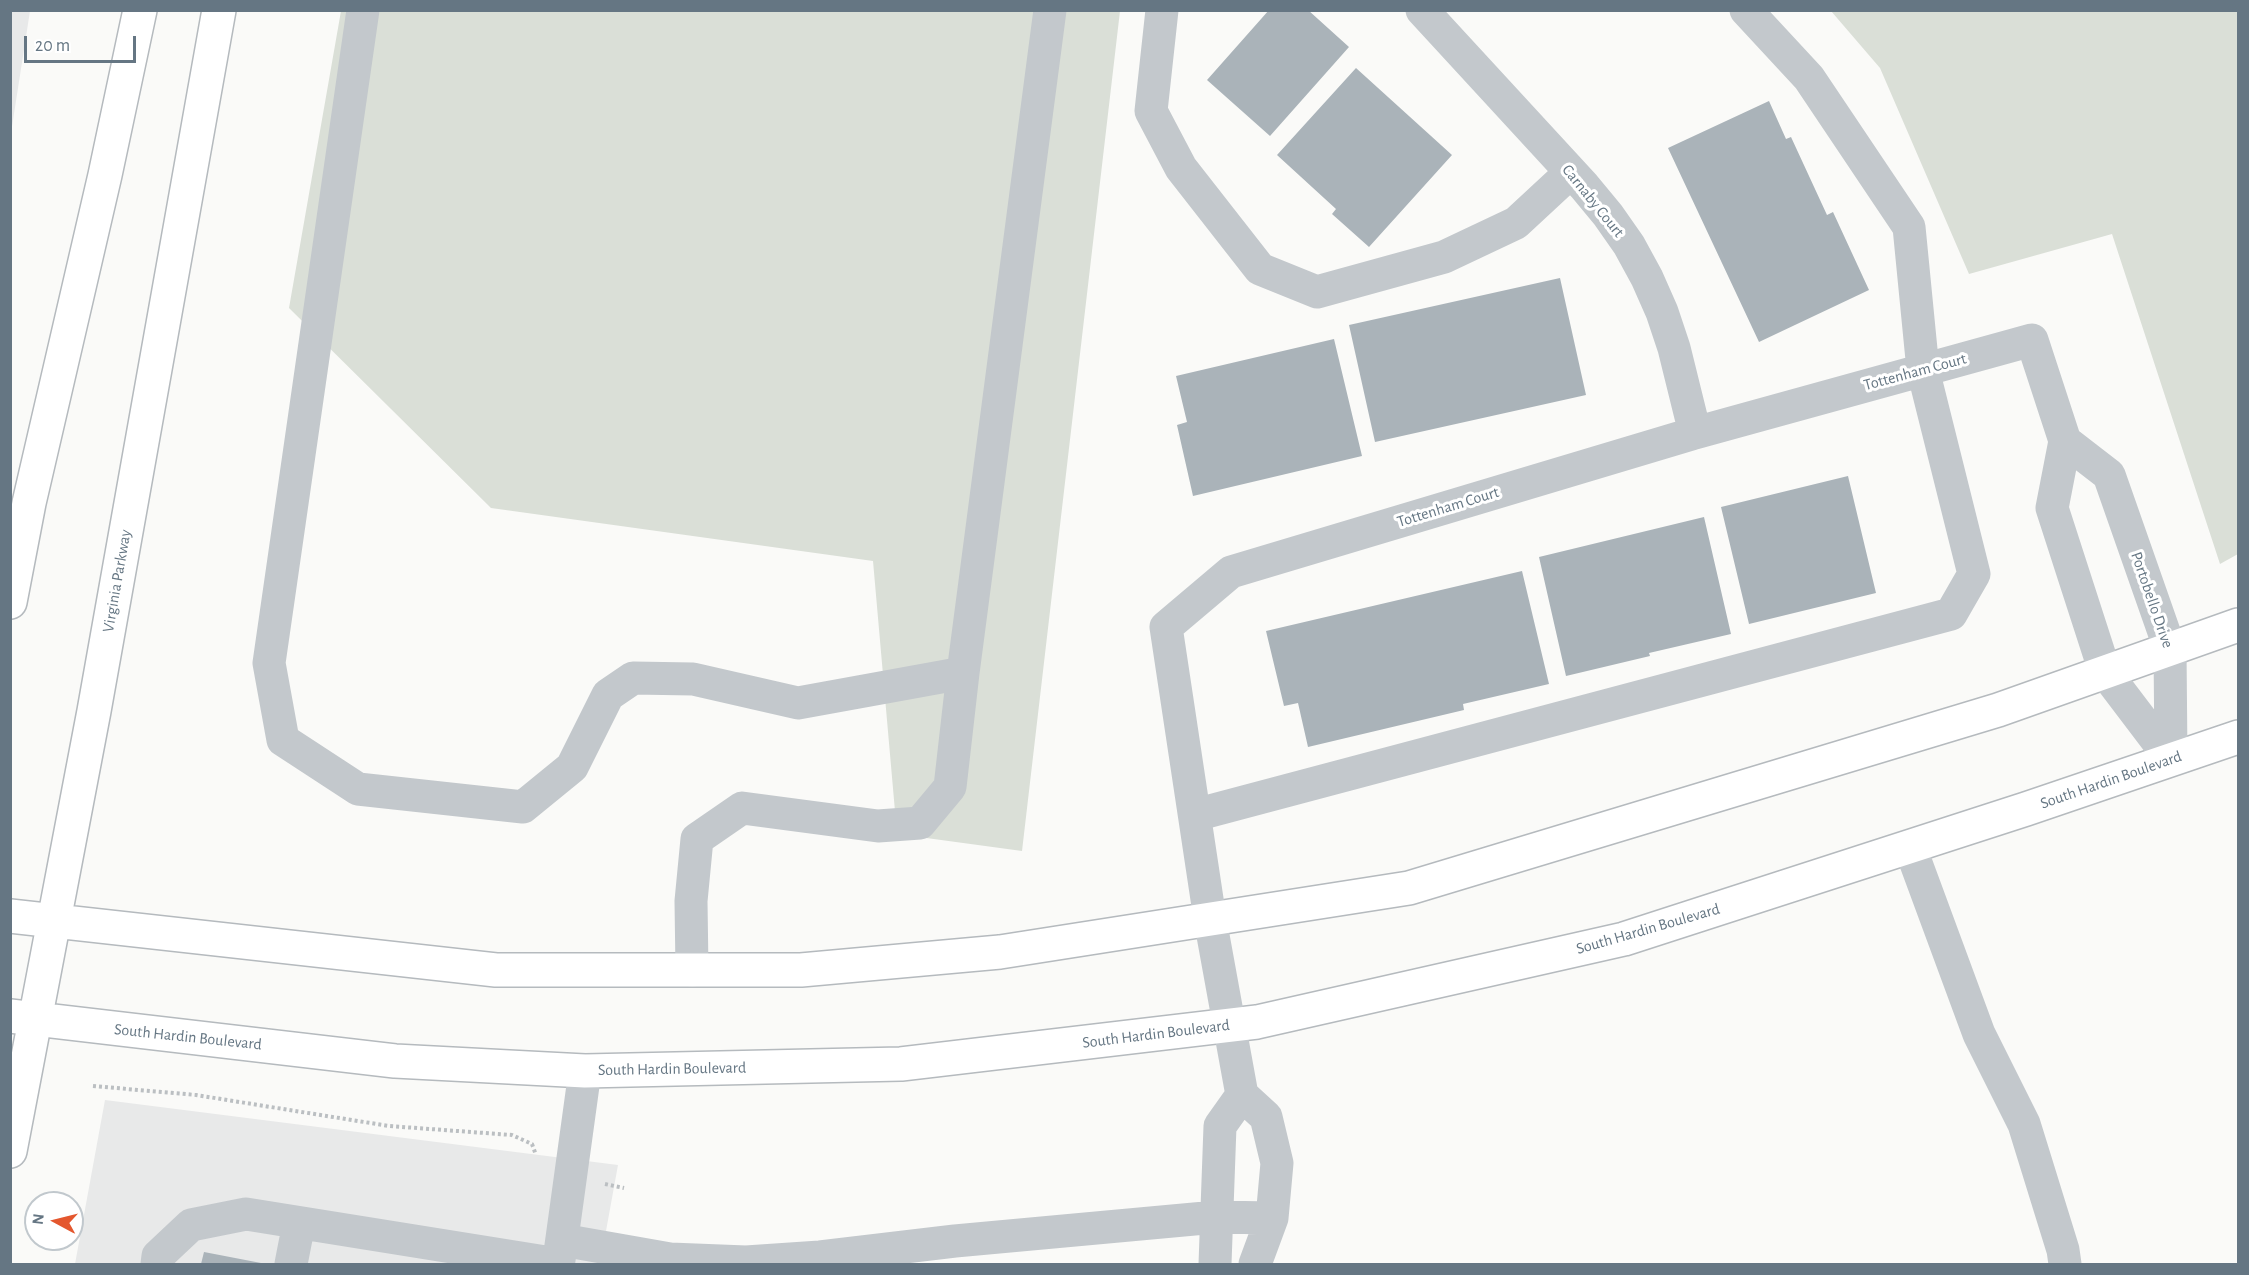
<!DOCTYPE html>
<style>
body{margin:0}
#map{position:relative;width:2249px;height:1275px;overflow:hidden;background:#fafaf8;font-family:"Alegreya Sans",sans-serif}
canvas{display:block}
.frame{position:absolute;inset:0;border:12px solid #657683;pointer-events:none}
.north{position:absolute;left:24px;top:1191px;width:60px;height:60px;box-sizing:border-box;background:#fff;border:2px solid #c1c8cd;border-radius:50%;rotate:277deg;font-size:16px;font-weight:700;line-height:24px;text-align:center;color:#657683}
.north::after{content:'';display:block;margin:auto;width:21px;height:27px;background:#e4572e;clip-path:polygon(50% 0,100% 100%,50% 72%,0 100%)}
.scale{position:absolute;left:24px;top:36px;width:112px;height:27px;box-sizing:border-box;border:3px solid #657683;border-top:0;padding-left:8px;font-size:18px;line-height:21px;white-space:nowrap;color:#657683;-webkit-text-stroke:4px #fff;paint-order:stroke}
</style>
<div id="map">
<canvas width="2249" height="1275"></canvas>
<div class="frame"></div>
<div class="north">N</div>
<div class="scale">20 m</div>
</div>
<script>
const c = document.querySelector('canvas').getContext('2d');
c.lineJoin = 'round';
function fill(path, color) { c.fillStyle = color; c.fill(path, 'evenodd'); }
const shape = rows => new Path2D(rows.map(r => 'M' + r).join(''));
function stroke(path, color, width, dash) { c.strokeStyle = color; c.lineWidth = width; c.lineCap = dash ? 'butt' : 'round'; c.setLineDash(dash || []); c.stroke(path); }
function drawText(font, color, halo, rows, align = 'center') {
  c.font = font + ' "Alegreya Sans",sans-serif'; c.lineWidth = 6; c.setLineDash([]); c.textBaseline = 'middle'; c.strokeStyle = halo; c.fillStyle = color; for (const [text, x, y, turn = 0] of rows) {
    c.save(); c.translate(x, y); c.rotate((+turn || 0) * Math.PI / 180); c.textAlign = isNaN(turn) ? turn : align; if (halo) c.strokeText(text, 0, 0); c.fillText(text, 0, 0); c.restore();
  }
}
fill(shape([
 [11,10,30,11,11,133,10,11],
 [105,1100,618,1165,600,1264,75,1264]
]), '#e8e9e9');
fill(shape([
 [341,11,1120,11,1022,851,897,834,873,561,491,508,289,308],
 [1831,11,2238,11,2238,554,2220,564,2112,234,1969,274,1880,68]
]), '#dadfd7');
fill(shape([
 [1269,10,1308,10,1349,47,1270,136,1207,80],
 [1356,68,1452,155,1369,247,1332,214,1336,209,1277,155],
 [1769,101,1786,139,1791,137,1827,215,1833,212,1869,290,1759,342,1668,148],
 [1560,278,1586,395,1375,442,1349,325],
 [1334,339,1362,456,1193,496,1177,425,1187,422,1176,376],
 [1848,476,1876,593,1749,624,1721,507],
 [1704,517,1731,634,1649,653,1650,656,1566,676,1539,557],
 [1522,571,1549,684,1463,704,1464,710,1308,747,1298,703,1284,706,1266,631],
 [204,1252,261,1263,261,1264,201,1264]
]), '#aab3b9');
const major = shape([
 [10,602,29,503,105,175,140,10],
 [10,916,496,970,801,970,1000,952,1409,888,1998,710,2238,625],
 [10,1016,395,1061,585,1071,901,1064,1257,1022,1624,939,2026,809,2238,737],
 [10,1151,94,711,219,10]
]);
stroke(major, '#b5babe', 36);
stroke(shape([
 [93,1086,196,1095,389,1126,512,1135,532,1144,536,1155],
 [605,1184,624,1188]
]), '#bbbfc2', 4, [3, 3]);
stroke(shape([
 [363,10,269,663,283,740,358,789,523,807,572,767,608,695,633,678,693,679,798,703,963,673],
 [1162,10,1151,111,1181,168,1260,269,1317,292,1444,257,1516,223,1571,172],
 [1422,10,1584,186,1608,215,1629,245,1647,278,1662,312,1674,348,1695,433],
 [2065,441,2109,475,2170,649,2171,759],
 [1195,815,1951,614,1974,574,1923,370,1909,227,1809,78,1746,10],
 [1910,847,1979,1034,2024,1124,2063,1250,2065,1264],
 [692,970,691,901,697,839,742,808,878,826,920,823,950,787,963,673,1050,10],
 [562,1240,670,1259,746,1262,820,1257,955,1241,1216,1217,1272,1218],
 [559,1260,585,1071],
 [157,1264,158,1256,191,1225,246,1214,558,1264],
 [291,1264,299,1223],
 [1215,1264,1220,1126,1242,1095],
 [1255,1264,1272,1218,1277,1163,1266,1117,1242,1095,1210,919,1166,627,1231,572,1695,433,2032,340,2065,441,2052,508,2105,672,2171,759]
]), '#c3c8cc', 33);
stroke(major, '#fff', 33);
drawText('16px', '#657683', '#fff', [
 ["Carnaby Court",1593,201,51],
 ["Tottenham Court",1915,372,-15],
 ["Tottenham Court",1448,507,-17],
 ["Virginia Parkway",117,581,-80],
 ["Portobello Drive",2152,600,71],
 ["South Hardin Boulevard",2111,780,-19],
 ["South Hardin Boulevard",1648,929,-16],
 ["South Hardin Boulevard",1156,1034,-7],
 ["South Hardin Boulevard",188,1037,6],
 ["South Hardin Boulevard",672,1069,-1]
]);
</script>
